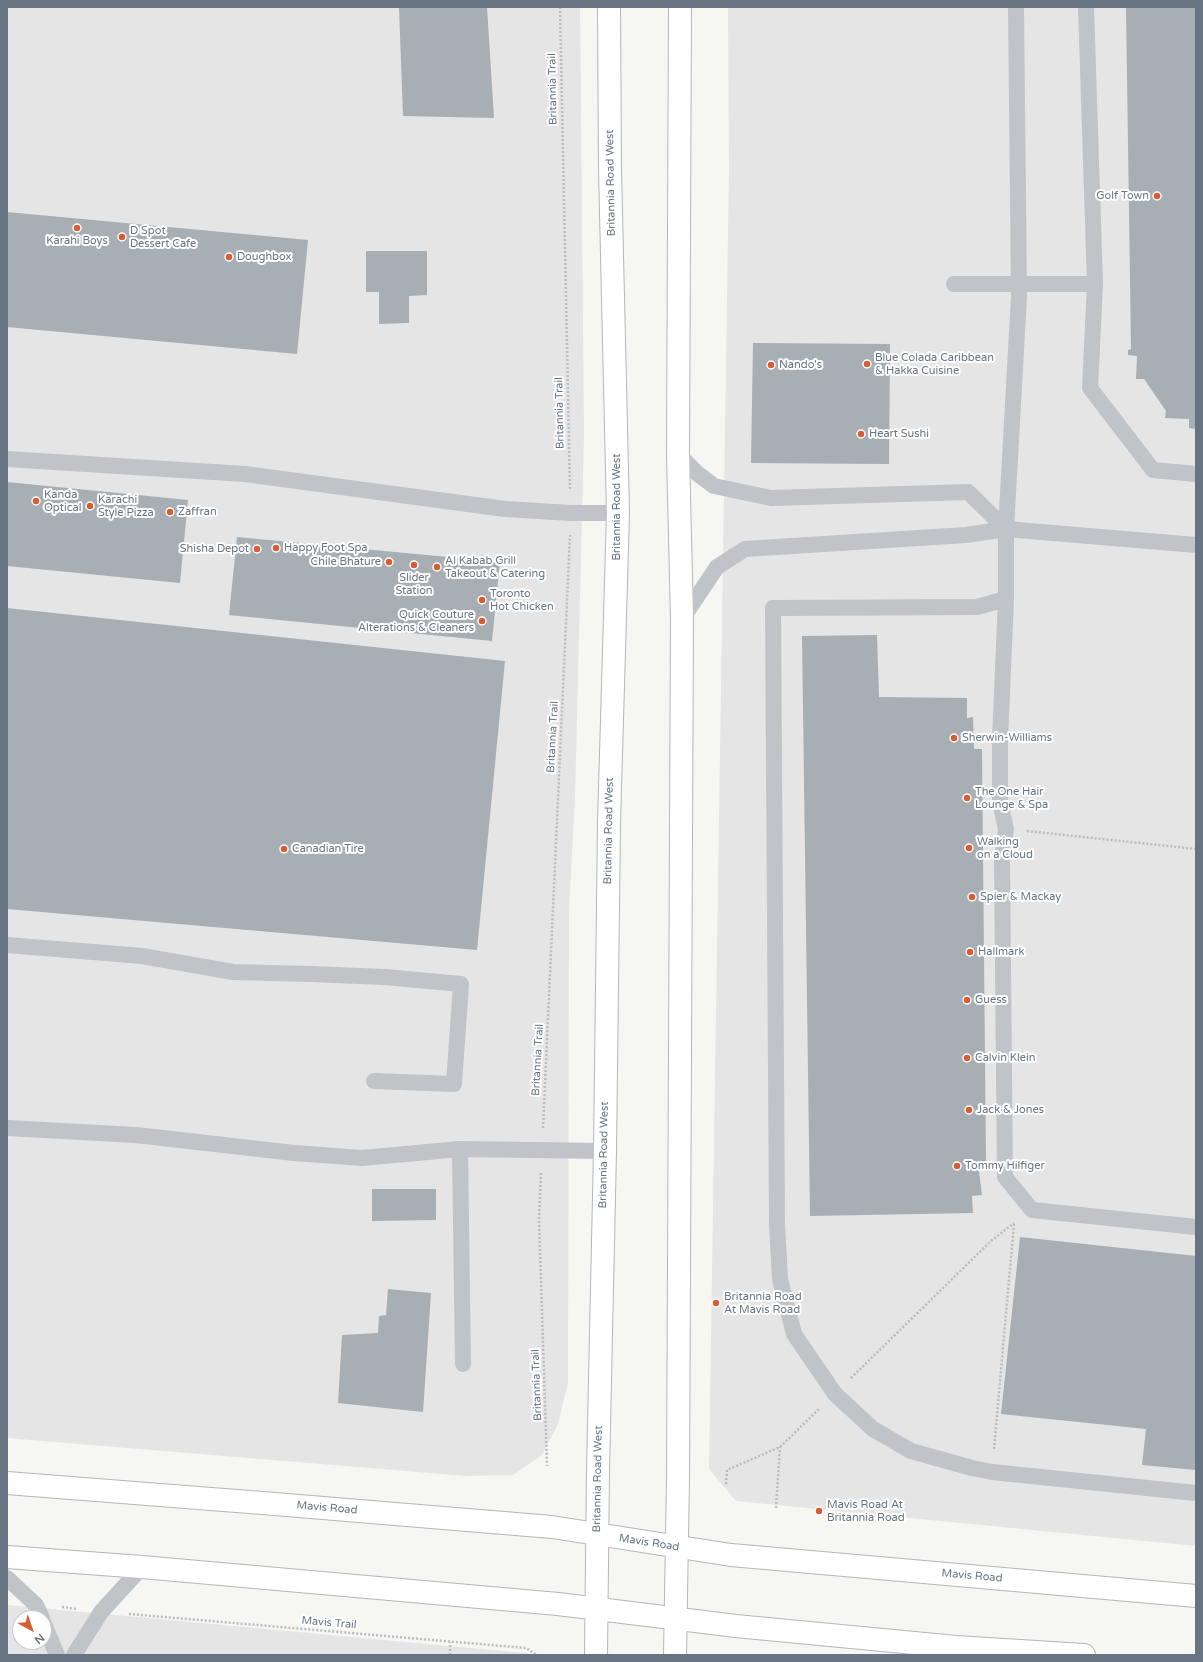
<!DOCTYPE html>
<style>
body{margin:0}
#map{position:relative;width:1203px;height:1662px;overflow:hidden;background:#f6f6f3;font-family:"Varela Round",sans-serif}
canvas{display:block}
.frame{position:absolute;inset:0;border:8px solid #677582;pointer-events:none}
.north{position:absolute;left:12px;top:1610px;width:40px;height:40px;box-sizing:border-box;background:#fff;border:1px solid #c2c8cd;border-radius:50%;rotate:140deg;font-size:11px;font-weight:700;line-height:16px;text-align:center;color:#677582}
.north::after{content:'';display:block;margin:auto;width:14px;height:18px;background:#d55e34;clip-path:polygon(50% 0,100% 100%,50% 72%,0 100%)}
</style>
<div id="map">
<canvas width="1203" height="1662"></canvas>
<div class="frame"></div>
<div class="north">N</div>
</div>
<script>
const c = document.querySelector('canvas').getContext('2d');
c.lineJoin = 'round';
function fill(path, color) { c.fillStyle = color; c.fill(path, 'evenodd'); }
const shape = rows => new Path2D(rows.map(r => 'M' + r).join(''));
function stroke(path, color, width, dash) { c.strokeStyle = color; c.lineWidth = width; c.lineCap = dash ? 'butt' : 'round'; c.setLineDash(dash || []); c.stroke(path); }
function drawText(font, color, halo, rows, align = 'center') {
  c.font = font + ' "Varela Round",sans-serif'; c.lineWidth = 4; c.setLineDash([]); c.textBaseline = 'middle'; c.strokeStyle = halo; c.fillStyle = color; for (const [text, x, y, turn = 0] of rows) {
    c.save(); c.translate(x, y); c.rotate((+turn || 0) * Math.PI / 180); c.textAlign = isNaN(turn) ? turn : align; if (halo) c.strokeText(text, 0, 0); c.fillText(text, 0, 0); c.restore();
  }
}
fill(shape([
 [7,7,580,7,584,434,575,797,569,911,568,1382,558,1424,542,1455,513,1475,466,1476,7,1438],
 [728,7,1196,7,1196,1546,736,1501,709,1469,729,171],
 [7,1605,546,1655,7,1655],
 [20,1618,44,1618,44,1642,20,1642]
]), '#e4e5e4');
fill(shape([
 [399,7,487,7,494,118,403,116],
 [1126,7,1196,7,1196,429,1189,428,1189,419,1165,418,1166,411,1144,379,1136,379,1137,356,1128,355,1128,350,1131,349],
 [7,212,308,240,297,354,7,327],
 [366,251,427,251,427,295,409,296,409,323,379,324,379,292,366,292],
 [753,343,890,344,889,464,751,463],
 [7,482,188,500,180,583,7,566],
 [237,537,500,562,492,641,229,615],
 [7,608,505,661,477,950,7,909],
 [877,635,879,697,967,698,967,718,973,717,974,749,982,749,986,1164,978,1164,982,1195,972,1196,973,1213,810,1216,802,636],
 [372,1189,436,1189,436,1220,372,1221],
 [1020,1237,1196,1256,1196,1470,1142,1465,1146,1429,1001,1414],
 [388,1289,431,1293,423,1412,338,1403,342,1335,378,1333,379,1316,386,1315]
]), '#a7aeb4');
const secondary = shape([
 [7,1483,275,1504,552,1527,731,1555,1196,1596],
 [7,1557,142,1567,558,1604,736,1626,956,1647,1084,1655],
 [596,1655,598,1471,605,1151,609,823,618,513,610,169,609,7],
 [675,1655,678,1479,682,619,678,454,680,7]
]);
stroke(secondary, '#b2b7bb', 24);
stroke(shape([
 [560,7,570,490],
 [1027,831,1196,849],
 [543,1128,570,535],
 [541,1173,539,1219,547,1466],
 [851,1378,991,1241,1014,1223],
 [994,1449,1014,1224],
 [726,1484,727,1470,780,1447,819,1409],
 [776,1508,780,1447],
 [62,1607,76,1609],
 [129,1614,526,1648,537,1655],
 [450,1655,450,1642]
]), '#babcbf', 2.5, [2, 2]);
stroke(shape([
 [1016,7,1019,296,1006,529,1006,599,1000,740,1000,802,1006,829,1002,860,1005,1177,1032,1210,1196,1227],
 [1086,7,1095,284,1090,388,1153,470,1196,474],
 [954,284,1095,284],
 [678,454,698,474,714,486,771,498,968,492,1006,529],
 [7,459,245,474,505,509,571,513,618,513],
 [1006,599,977,607,773,608,777,1224,780,1279,794,1334,835,1394,873,1429,911,1451,972,1468,992,1472,1196,1493],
 [682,619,717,567,745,549,966,535,1006,529,1196,545],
 [7,945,142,956,233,972,310,974,385,977,461,984,454,1084,374,1081],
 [7,1128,136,1135,294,1153,362,1158,460,1149,605,1151],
 [460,1149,463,1364],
 [7,1578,36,1605,42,1618],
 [44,1624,57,1655],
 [74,1655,101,1612,142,1567]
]), '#c0c3c7', 16);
stroke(secondary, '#fff', 22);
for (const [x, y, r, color] of [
 [1157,196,4,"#d55e34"],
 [77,228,4,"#d55e34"],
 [122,237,4,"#d55e34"],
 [229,257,4,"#d55e34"],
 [867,364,4,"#d55e34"],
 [771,365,4,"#d55e34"],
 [861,434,4,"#d55e34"],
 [36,501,4,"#d55e34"],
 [90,506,4,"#d55e34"],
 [170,512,4,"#d55e34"],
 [276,548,4,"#d55e34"],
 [257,549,4,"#d55e34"],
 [389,562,4,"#d55e34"],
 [414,565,4,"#d55e34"],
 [437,567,4,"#d55e34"],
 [482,600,4,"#d55e34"],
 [482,621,4,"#d55e34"],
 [954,738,4,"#d55e34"],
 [967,798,4,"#d55e34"],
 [969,848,4,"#d55e34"],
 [284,849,4,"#d55e34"],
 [972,897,4,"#d55e34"],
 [970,952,4,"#d55e34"],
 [967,1000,4,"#d55e34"],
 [967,1058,4,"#d55e34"],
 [969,1110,4,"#d55e34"],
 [957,1166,4,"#d55e34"],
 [716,1303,4,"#d55e34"],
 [819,1511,4,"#d55e34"]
]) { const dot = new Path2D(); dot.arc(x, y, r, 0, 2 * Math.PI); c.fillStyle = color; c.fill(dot); stroke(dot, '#fff', 1.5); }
drawText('11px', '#677582', '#fff', [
 ["Britannia Trail",553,89,-91],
 ["Britannia Road West",611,183,-91],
 ["Britannia Trail",560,413,-91],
 ["Britannia Road West",617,507,-90],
 ["Britannia Trail",553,737,-87],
 ["Britannia Road West",609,831,-89],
 ["Britannia Trail",538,1060,-87],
 ["Britannia Road West",604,1155,-89],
 ["Britannia Trail",537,1385,-92],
 ["Britannia Road West",598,1479,-89],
 ["Mavis Road",327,1508,5],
 ["Mavis Road",649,1543,9],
 ["Mavis Road",972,1576,5],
 ["Mavis Trail",329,1623,5]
]);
drawText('11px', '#677582', '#fff', [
 ["Golf Town",1149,196,"right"],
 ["D Spot",130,231],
 ["Dessert Cafe",130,244],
 ["Karahi Boys",77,241,"center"],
 ["Doughbox",237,257],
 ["Blue Colada Caribbean",875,358],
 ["& Hakka Cuisine",875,371],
 ["Nando's",779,365],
 ["Heart Sushi",869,434],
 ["Kanda",44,495],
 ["Optical",44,508],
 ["Karachi",98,500],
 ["Style Pizza",98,513],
 ["Zaffran",178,512],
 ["Happy Foot Spa",284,548],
 ["Shisha Depot",249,549,"right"],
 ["Al Kabab Grill",445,561],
 ["Takeout & Catering",445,574],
 ["Chile Bhature",381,562,"right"],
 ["Slider",414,578,"center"],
 ["Station",414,591,"center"],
 ["Toronto",490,594],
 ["Hot Chicken",490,607],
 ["Quick Couture",474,615,"right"],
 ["Alterations & Cleaners",474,628,"right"],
 ["Sherwin-Williams",962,738],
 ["The One Hair",975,792],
 ["Lounge & Spa",975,805],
 ["Walking",977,842],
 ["on a Cloud",977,855],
 ["Canadian Tire",292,849],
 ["Spier & Mackay",980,897],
 ["Hallmark",978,952],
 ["Guess",975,1000],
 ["Calvin Klein",975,1058],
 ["Jack & Jones",977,1110],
 ["Tommy Hilfiger",965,1166],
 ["Britannia Road",724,1297],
 ["At Mavis Road",724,1310],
 ["Mavis Road At",827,1505],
 ["Britannia Road",827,1518]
], 'left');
</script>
